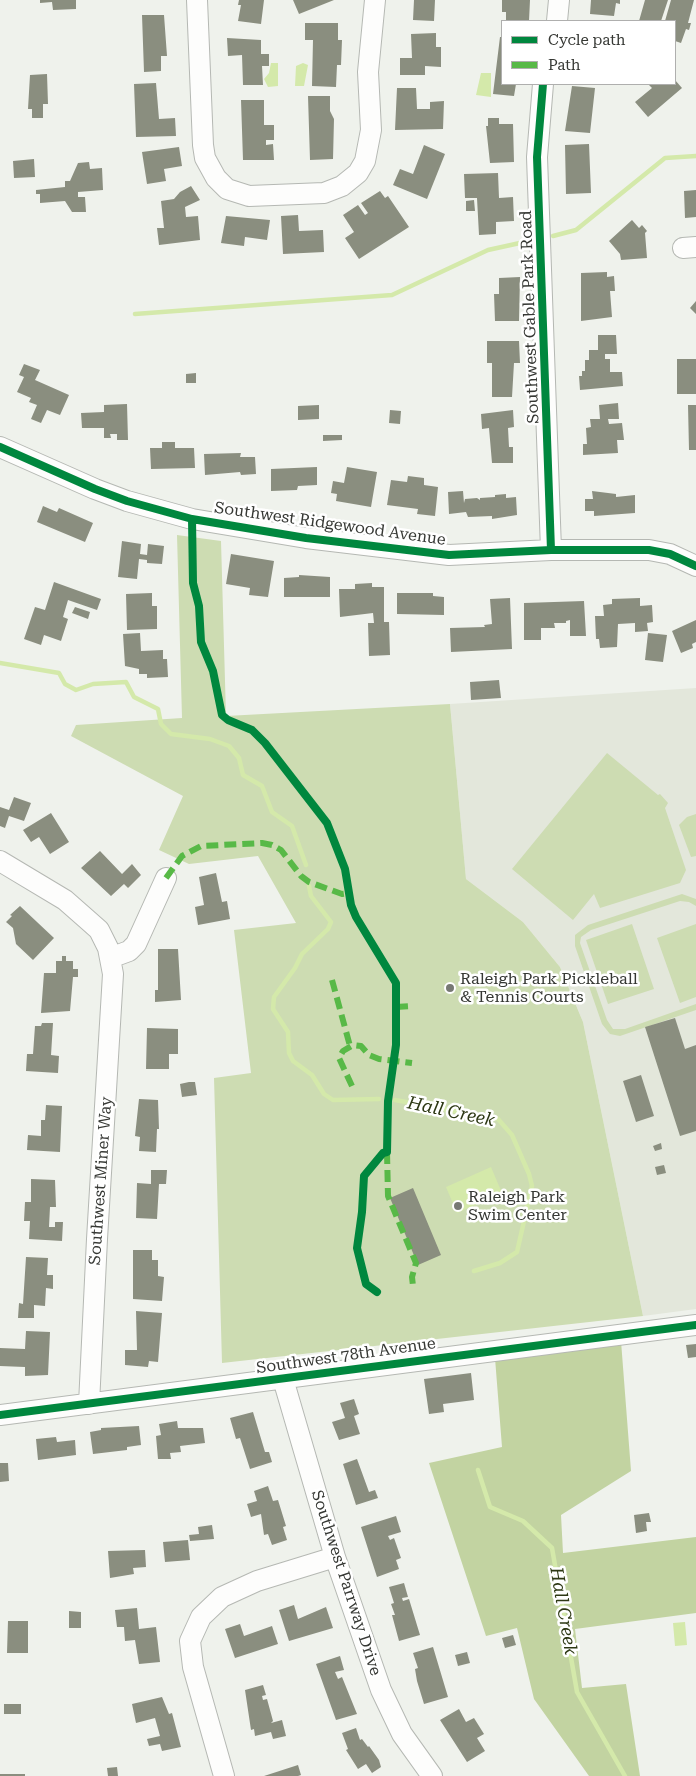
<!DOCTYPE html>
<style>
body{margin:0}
#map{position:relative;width:696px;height:1776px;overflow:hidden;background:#eff2ec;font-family:"Roboto Serif",serif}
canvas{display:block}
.legend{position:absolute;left:501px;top:20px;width:175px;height:65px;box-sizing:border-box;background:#fff;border:1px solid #afafae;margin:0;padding:6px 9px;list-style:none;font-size:15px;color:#363834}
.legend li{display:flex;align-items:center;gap:10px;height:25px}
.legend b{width:25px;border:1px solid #afafae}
</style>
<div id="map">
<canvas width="696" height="1776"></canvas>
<ul class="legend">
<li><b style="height:6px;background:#00873e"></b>Cycle path</li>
<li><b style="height:6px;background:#58b947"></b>Path</li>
</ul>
</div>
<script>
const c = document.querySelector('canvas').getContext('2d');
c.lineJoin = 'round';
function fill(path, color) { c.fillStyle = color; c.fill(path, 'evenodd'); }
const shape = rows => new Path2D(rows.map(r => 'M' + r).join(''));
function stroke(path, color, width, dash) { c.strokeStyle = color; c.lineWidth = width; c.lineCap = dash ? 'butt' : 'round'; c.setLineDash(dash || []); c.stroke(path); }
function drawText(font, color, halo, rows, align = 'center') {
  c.font = font + ' "Roboto Serif",serif'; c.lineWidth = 5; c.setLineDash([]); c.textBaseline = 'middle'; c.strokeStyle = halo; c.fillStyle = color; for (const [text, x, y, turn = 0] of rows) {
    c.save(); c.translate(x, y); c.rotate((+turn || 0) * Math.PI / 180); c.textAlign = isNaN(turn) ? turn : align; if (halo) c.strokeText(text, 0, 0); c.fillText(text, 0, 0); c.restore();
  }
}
fill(shape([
 [696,688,696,1309,643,1316,583,1022,560,967,523,922,466,879,450,704]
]), '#e3e7db');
fill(shape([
 [177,535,221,541,226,716,450,704,466,879,523,922,560,967,583,1022,643,1316,222,1363,214,1078,251,1073,234,930,296,923,258,856,189,864,159,850,183,796,71,736,76,725,182,718],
 [607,753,658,795,660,794,668,803,665,808,686,870,680,883,600,908,594,894,573,920,512,869],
 [696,814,696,856,691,857,679,825,687,817],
 [682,894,696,899,696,906,689,902,680,901,591,930,581,937,580,943,607,1020,613,1029,625,1029,696,1004,696,1010,620,1036,610,1034,602,1024,575,946,575,935,588,925],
 [632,924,654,989,608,1004,586,940],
 [696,924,696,997,680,1003,657,938]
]), '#cddcb2');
fill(shape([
 [621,1341,631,1471,561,1515,563,1553,696,1537,696,1613,575,1629,582,1688,626,1684,640,1776,589,1776,534,1699,517,1628,486,1636,429,1463,502,1447,495,1358]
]), '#c2d3a1');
fill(shape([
 [271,63,278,63,278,86,268,87,264,79,269,73],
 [303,63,308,65,304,86,295,86,296,66],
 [481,73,491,73,491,97,476,95],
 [491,1167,502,1193,457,1213,446,1187],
 [685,1622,687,1645,675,1646,673,1623]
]), '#d4e9aa');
stroke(shape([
 [553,236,576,230,665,158,696,156],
 [135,314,392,295,488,250,529,241],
 [0,663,59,673,65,684,76,690,93,684,126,682,134,697,158,709,161,724,171,734,210,739,229,746,239,758,243,775,262,786,272,812,292,826,306,865],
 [309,886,311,896,331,922,328,929,302,954,295,968,274,997,273,1009,288,1032,289,1053,293,1061,312,1075,324,1094,333,1100,379,1099],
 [395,1100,498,1119,512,1135,529,1174,532,1186,517,1252,500,1263,474,1271],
 [478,1470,490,1507,523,1521,552,1548,577,1692,625,1776]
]), '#d4e9aa', 4.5);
fill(shape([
 [40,0,76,0,76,9,53,10,52,2,40,3],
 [239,0,264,0,261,24,238,21,241,5,238,5],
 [293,0,334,0,299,14],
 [414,0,435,0,434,21,413,20],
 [502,0,530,0,529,21,506,21,506,12,502,12],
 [591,0,620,0,620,4,616,3,614,16,590,14],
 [645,0,668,0,661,21,639,21],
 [671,0,694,0,688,23,691,23,689,30,686,29,681,43,675,41,675,21,665,21],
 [142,15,164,15,167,56,161,56,161,71,144,72],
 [305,23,338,23,338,40,342,40,341,65,337,65,336,87,312,86,313,40,305,40],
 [436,33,436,47,441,47,441,67,425,66,425,75,400,75,400,58,412,58,411,34],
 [500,37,502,37,502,84,516,84,514,96,493,94],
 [227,38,261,40,261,54,269,54,269,66,262,66,263,85,243,85,242,55,228,56],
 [47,74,48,104,43,104,43,118,32,118,32,109,28,109,30,75],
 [675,80,682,88,648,117,635,102,652,88,648,84,675,84],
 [156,83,159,119,175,118,176,136,136,137,134,84],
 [572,86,595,88,590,133,565,131],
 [397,88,416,88,417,109,430,109,430,102,444,101,443,129,395,130],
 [308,96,330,96,330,111,334,119,333,159,310,160],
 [241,100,264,100,264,125,274,125,274,140,266,140,266,145,273,144,274,160,243,160],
 [488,118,499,118,499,124,513,124,514,162,490,163,486,126,488,126],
 [589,144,591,193,566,194,565,145],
 [424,145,445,154,427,199,393,185,400,169,413,174],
 [179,147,182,166,164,169,166,181,147,184,142,152],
 [34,159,35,177,14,178,13,161],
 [89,162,90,169,102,168,103,190,78,192,78,197,85,197,86,212,72,212,65,201,40,203,40,194,36,194,36,190,65,187,65,181,70,181,78,163],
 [498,173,499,198,513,197,514,221,496,222,496,234,479,235,477,198,465,198,464,174],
 [191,186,200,200,185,207,186,217,198,216,200,240,159,245,157,228,164,228,161,201,174,199,180,192],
 [696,190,696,217,685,218,684,191],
 [380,191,385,198,388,196,409,227,359,259,345,238,354,232,343,215,358,205,365,215,368,213,361,203],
 [474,200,475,211,466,211,466,201],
 [298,215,299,231,323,230,324,252,283,254,281,216],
 [226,216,270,220,267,240,245,237,244,246,221,243],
 [632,220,639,228,642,225,647,231,645,233,647,258,621,260,620,254,609,241],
 [607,272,607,277,614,276,615,291,610,291,612,317,581,321,581,273],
 [520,277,519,321,495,321,494,294,499,294,499,278],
 [696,301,696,314,690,308],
 [598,335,616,335,617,354,605,354,605,359,610,359,610,372,622,372,623,386,580,390,579,376,582,376,582,371,585,371,585,360,589,360,589,350,598,350],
 [487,341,519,341,520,363,514,363,512,397,492,397,492,363,487,363],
 [677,359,696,359,696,394,677,394],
 [24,364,40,370,35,380,69,395,60,415,47,410,41,423,31,419,37,405,29,402,31,398,17,392,24,377,19,375],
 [196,373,196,383,186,383,186,374],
 [618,403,619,419,608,419,609,424,622,423,624,440,617,440,618,453,583,455,583,444,587,444,586,428,591,427,590,419,600,419,599,405],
 [127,404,128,440,117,440,117,434,110,434,111,438,104,438,104,428,82,428,81,413,104,412,104,405],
 [319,405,319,419,298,420,298,406],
 [688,405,696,405,696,450,689,450],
 [390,410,401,411,400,424,389,423],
 [513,410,514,427,508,428,509,447,513,447,513,463,492,463,489,428,482,429,481,414],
 [323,435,342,435,342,440,323,441],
 [162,442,175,442,175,448,194,448,195,468,151,469,150,448,162,448],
 [241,453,240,457,255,457,256,474,241,475,240,472,205,475,204,454],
 [317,467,317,485,298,486,297,490,271,491,271,469],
 [347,467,377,472,371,507,336,501,337,494,331,493,333,481,344,483],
 [408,476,424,478,424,485,438,487,435,516,417,514,418,509,387,505,391,480,407,482],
 [463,491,464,503,465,499,477,498,480,500,480,498,495,497,495,495,506,494,506,498,516,497,517,515,492,519,492,516,468,517,466,512,449,514,448,492],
 [592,491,616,494,616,497,635,495,635,513,594,516,594,511,585,511,585,499,593,499],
 [43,506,57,512,59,508,93,523,85,542,37,522],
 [122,541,141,544,140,554,147,555,148,544,164,546,162,564,147,563,147,560,139,559,137,579,118,577],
 [231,554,274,561,268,597,249,595,250,588,226,584],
 [299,575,330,577,330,597,284,597,284,578,299,577],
 [54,582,101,599,97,610,68,600,63,617,68,619,61,641,44,635,41,645,24,639,35,607,45,610],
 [372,583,372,587,384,587,384,622,389,622,390,655,369,656,368,623,374,623,373,613,340,617,339,589,355,589,355,584],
 [152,593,152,606,157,606,157,629,127,630,126,594],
 [397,593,433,593,433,596,444,597,444,615,397,614],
 [510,598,512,649,451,652,450,628,485,627,484,625,492,624,490,599],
 [640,598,640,606,652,605,653,622,647,623,648,631,635,632,635,623,618,624,617,647,600,648,599,639,596,639,595,616,604,616,603,605,612,604,612,599],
 [584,601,586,636,570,636,570,620,566,621,566,623,554,623,555,628,541,628,541,640,524,640,524,603],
 [75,607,90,612,88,619,72,613],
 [696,620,696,642,692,644,693,648,681,653,672,631],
 [140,633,141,651,163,650,163,659,167,659,168,677,147,678,147,674,139,674,139,669,125,666,123,634],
 [648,633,667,635,663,662,645,660],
 [499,680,501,698,471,700,470,682],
 [14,797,31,803,24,821,9,816,5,828,0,826,0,807,9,810],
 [51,813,69,842,50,854,39,837,31,842,23,830],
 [100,851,122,874,132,864,141,875,128,888,124,884,111,896,81,868],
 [216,873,222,902,227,901,230,919,198,925,195,907,204,905,199,877],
 [20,906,54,938,33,960,16,944,13,928,6,922,12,916,10,915],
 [158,949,178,949,181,1000,155,1002,155,990,158,990],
 [62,956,66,956,66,961,73,961,73,969,78,969,78,977,73,977,70,1011,41,1013,44,973,56,973,56,961,62,961],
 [675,1018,685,1049,696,1045,696,1131,680,1136,645,1027],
 [42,1023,53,1023,51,1055,59,1056,58,1073,26,1071,27,1054,33,1054,35,1026,41,1026],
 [147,1028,178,1029,178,1054,169,1054,169,1069,146,1069],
 [641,1075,654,1116,636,1122,623,1081],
 [189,1082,195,1082,197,1095,182,1097,180,1084],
 [139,1099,158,1100,159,1129,157,1129,156,1152,139,1151,140,1137,135,1136],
 [46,1105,62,1106,60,1152,27,1150,28,1135,41,1136,41,1120,45,1120],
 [661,1143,662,1149,655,1151,653,1146],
 [664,1165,666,1173,657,1175,655,1167],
 [151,1170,167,1170,166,1184,159,1184,157,1219,136,1218,137,1183,151,1184],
 [31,1179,55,1180,56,1207,50,1207,49,1227,55,1227,55,1222,63,1222,62,1241,29,1239,30,1221,24,1221,25,1202,31,1202],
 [413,1188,441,1255,418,1265,390,1198],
 [133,1250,152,1250,152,1260,158,1260,158,1276,164,1277,162,1301,133,1299],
 [26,1257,48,1258,47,1275,53,1275,53,1289,46,1288,45,1306,34,1305,34,1318,18,1318,19,1303,23,1304],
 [136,1311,162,1313,158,1362,149,1361,148,1367,125,1365,125,1350,137,1350],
 [26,1331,50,1332,48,1375,25,1376,25,1367,0,1366,0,1348,25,1349],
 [696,1344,696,1357,688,1358,686,1345],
 [471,1373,474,1400,443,1404,444,1412,429,1414,424,1379],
 [354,1399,359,1414,354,1416,360,1434,339,1440,332,1422,345,1418,340,1403],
 [253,1412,265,1452,269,1452,272,1462,250,1469,240,1438,236,1439,230,1418],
 [177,1421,178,1428,203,1428,205,1443,180,1446,181,1452,170,1453,171,1459,158,1459,156,1436,161,1435,159,1424],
 [139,1426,141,1445,127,1447,127,1450,93,1454,90,1432,101,1430,101,1428],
 [56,1437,57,1442,75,1440,76,1455,38,1460,36,1439],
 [357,1459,369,1492,375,1490,378,1498,356,1505,343,1464],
 [0,1463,8,1463,9,1481,0,1482],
 [268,1486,273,1501,278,1500,286,1526,283,1527,287,1540,272,1545,268,1534,264,1535,261,1514,251,1517,247,1504,257,1501,254,1491],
 [649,1513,651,1522,646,1522,647,1531,636,1533,634,1515],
 [396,1516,401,1532,388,1536,390,1540,394,1538,401,1558,396,1560,399,1569,377,1577,361,1527],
 [212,1525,214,1539,190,1541,189,1535,199,1534,198,1527],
 [188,1540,190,1560,165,1562,163,1542],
 [145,1550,146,1567,133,1568,134,1574,110,1578,108,1551],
 [404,1583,408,1597,402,1598,403,1601,409,1599,420,1635,399,1641,392,1615,395,1615,391,1604,394,1603,389,1587],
 [294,1605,298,1619,326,1607,333,1628,289,1641,279,1610],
 [137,1608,139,1629,156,1627,160,1662,139,1664,135,1640,125,1641,124,1627,117,1627,115,1610],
 [69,1611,81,1612,81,1628,69,1628],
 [8,1621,28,1621,28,1653,7,1653],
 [240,1624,244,1636,272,1626,278,1644,235,1658,225,1629],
 [513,1635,516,1645,505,1648,502,1638],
 [433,1647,448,1697,424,1704,417,1681,415,1669,418,1668,413,1653],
 [467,1652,470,1663,458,1666,455,1655],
 [340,1656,344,1670,335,1672,338,1679,342,1677,357,1714,336,1720,316,1664],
 [263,1685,266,1695,262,1696,263,1700,267,1699,273,1721,271,1723,282,1720,286,1736,273,1739,271,1732,255,1736,254,1729,251,1730,245,1690],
 [162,1697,169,1714,172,1713,181,1747,162,1751,160,1744,149,1746,147,1739,160,1736,155,1718,136,1723,132,1704],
 [4,1704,21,1704,21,1714,4,1714],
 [459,1709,466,1722,474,1718,484,1734,477,1738,485,1751,467,1762,440,1720],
 [356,1728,360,1740,362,1739,368,1747,369,1746,379,1760,381,1767,372,1773,366,1764,358,1769,346,1750,348,1749,342,1733],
 [298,1765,301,1775,298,1776,264,1776],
 [117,1767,118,1776,108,1776,107,1768],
 [0,1774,25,1774,25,1776,0,1776]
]), '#8a8e7f');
const minor = shape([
 [197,0,203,145,205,158,216,178,227,189,249,196,324,193,342,186,358,173,365,161,371,130,368,72,375,0],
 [557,21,559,0],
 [543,84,537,157,551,550],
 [683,248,696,247],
 [0,447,95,489,127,501,192,519,306,538,449,555,551,550,649,550,670,554,696,566],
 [0,861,65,900,90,922,99,930,108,948,113,974,97,1239,89,1404],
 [110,958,129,951,136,944,166,878],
 [283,1379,335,1557,381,1690,402,1734,432,1776],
 [0,1415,696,1325],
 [224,1776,193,1667,190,1641,201,1617,222,1597,257,1581,335,1557]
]);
stroke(minor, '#b5b8b3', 22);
stroke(minor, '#fdfdfc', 20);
stroke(shape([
 [166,878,182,856,201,846,262,843,272,845,281,850,301,876,309,882,342,894,349,893],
 [332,980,350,1046],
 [396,1007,411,1006],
 [352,1086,339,1058,343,1051,353,1045,361,1046,369,1055,379,1059,412,1063],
 [387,1152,388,1196,416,1263,412,1277,413,1286]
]), '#58b947', 6, [12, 6]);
stroke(shape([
 [543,84,537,157,551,550],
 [0,447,95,489,127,501,192,519,306,538,449,555,551,550,649,550,670,554,696,566],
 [192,519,193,583,199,606,201,642,213,671,222,715,228,720,252,730,265,743,327,823,345,869,351,905,356,917,396,983,396,1045,388,1101,387,1152,383,1153,364,1176,362,1212,357,1248,366,1284,377,1292],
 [0,1415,696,1325]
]), '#00873e', 8);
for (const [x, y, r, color] of [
 [450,988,5,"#777974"],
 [458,1206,5,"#777974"]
]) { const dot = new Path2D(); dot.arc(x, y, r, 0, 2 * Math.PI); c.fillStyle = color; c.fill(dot); stroke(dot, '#fff', 2); }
drawText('16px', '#363834', '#fff', [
 ["Southwest Gable Park Road",530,317,-92],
 ["Southwest Ridgewood Avenue",330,524,8],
 ["Southwest Miner Way",101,1181,-86],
 ["Southwest 78th Avenue",346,1356,-8],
 ["Southwest Parrway Drive",346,1583,72]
]);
drawText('16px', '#363834', '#fff', [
 ["Raleigh Park Pickleball",460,979],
 ["& Tennis Courts",460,997],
 ["Raleigh Park",468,1197],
 ["Swim Center",468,1215]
], 'left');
drawText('italic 18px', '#2d3814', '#fff', [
 ["Hall Creek",451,1112,12],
 ["Hall Creek",563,1611,80]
]);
</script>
